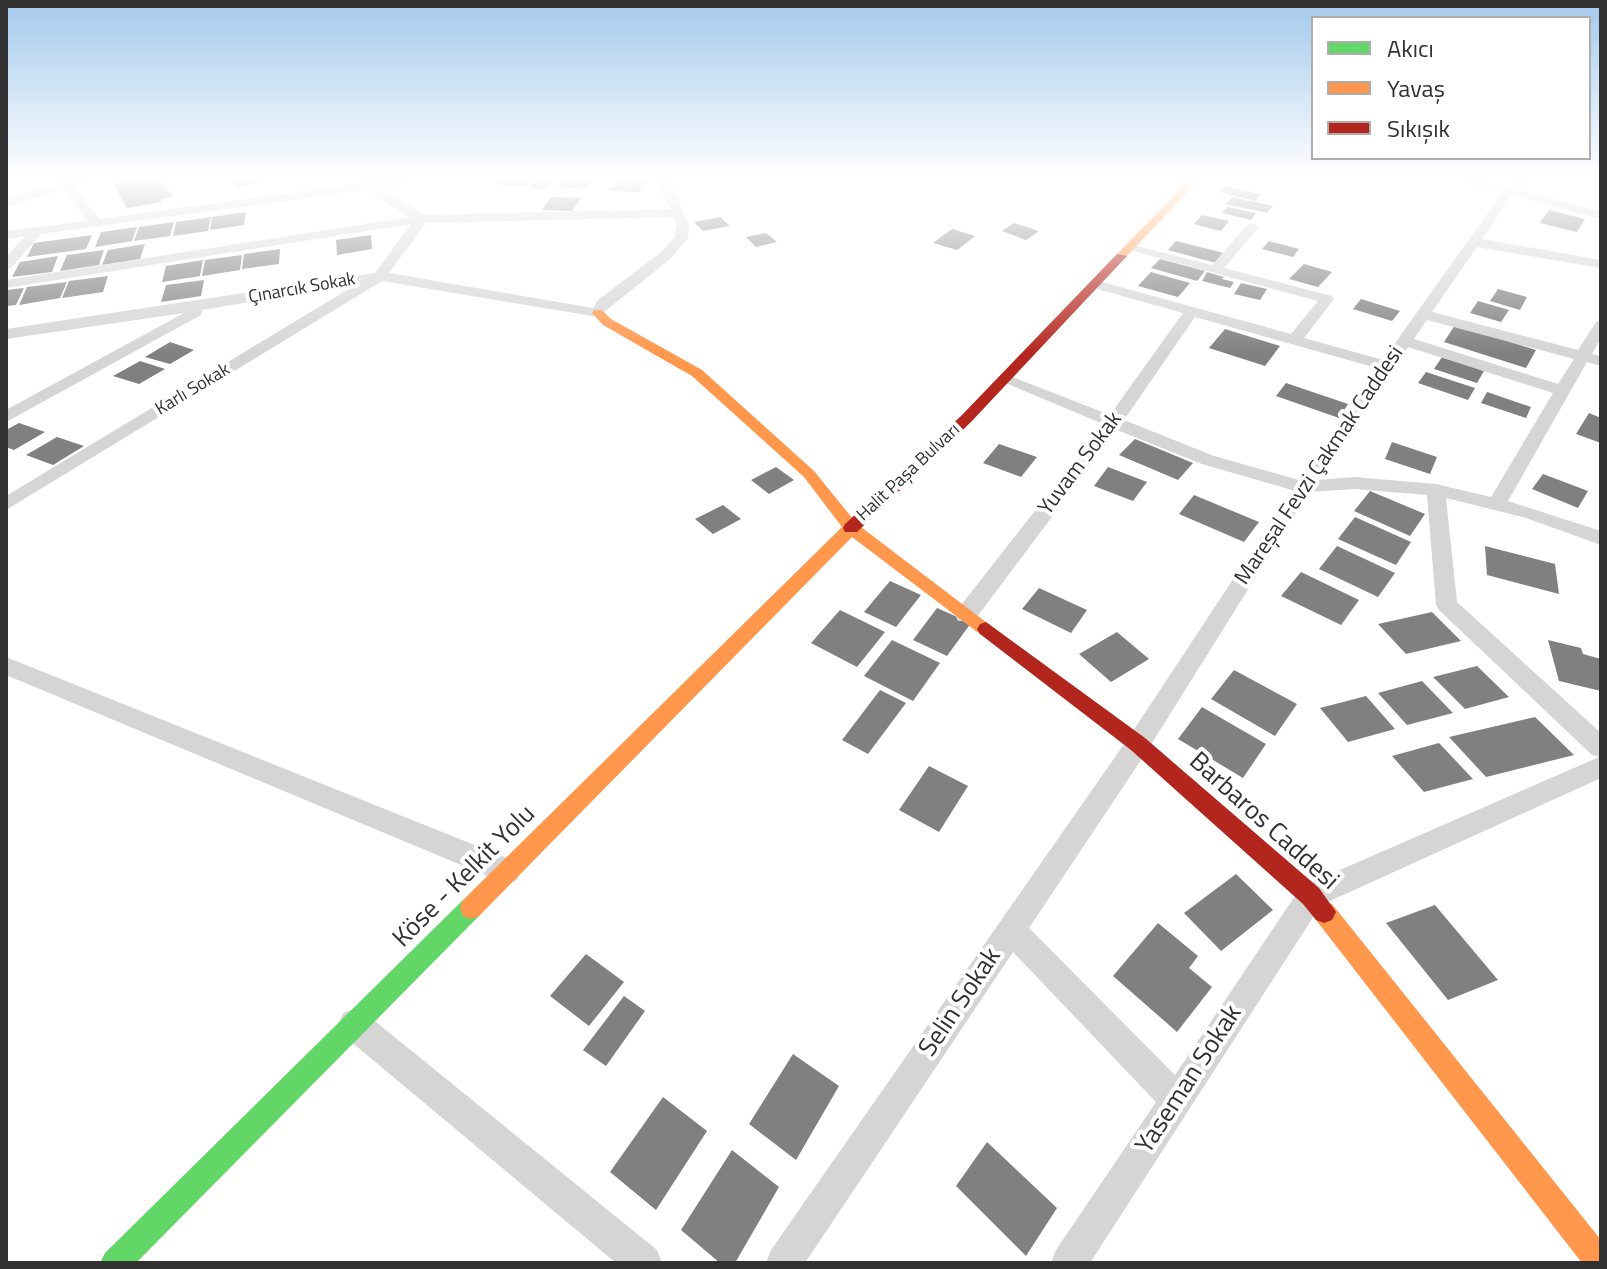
<!DOCTYPE html>
<meta charset="utf-8">
<style>
body{margin:0}
#map{position:relative;width:1607px;height:1269px;overflow:hidden;background:#fff;font-family:"Titillium Web",sans-serif}
canvas{display:block}
.frame{position:absolute;inset:0;border:8px solid #313131;pointer-events:none}
.legend{position:absolute;left:1311px;top:16px;width:280px;height:144px;box-sizing:border-box;background:#fff;border:2px solid #adadad;margin:0;padding:10px 14px;list-style:none;font-size:24px;color:#313131}
.legend li{display:flex;align-items:center;gap:16px;height:40px}
.legend b{width:40px;border:2px solid #adadad}
</style>
<div id="map">
<canvas width="1607" height="1269"></canvas>
<div class="frame"></div>
<ul class="legend">
<li><b style="height:10px;background:#63d668"></b>Akıcı</li>
<li><b style="height:10px;background:#ff974d"></b>Yavaş</li>
<li><b style="height:10px;background:#b3261e"></b>Sıkışık</li>
</ul>
</div>
<script>
const c = document.querySelector('canvas').getContext('2d');
c.lineJoin = 'round';
function fill(path, color) { c.fillStyle = color; c.fill(path, 'evenodd'); }
const shape = rows => new Path2D(rows.map(r => 'M' + r).join(''));
function drawText(font, color, halo, rows, align = 'center') {
  c.font = font + ' "Titillium Web",sans-serif'; c.lineWidth = 8; c.setLineDash([]); c.textBaseline = 'middle'; c.strokeStyle = halo; c.fillStyle = color; for (const [text, x, y, turn = 0] of rows) {
    c.save(); c.translate(x, y); c.rotate((+turn || 0) * Math.PI / 180); c.textAlign = isNaN(turn) ? turn : align; if (halo) c.strokeText(text, 0, 0); c.fillText(text, 0, 0); c.restore();
  }
}
fill(shape([
 [124,178,161,178,173,197,160,200,162,202,127,208,113,183,125,181],
 [238,178,270,178,270,179,238,187,233,182,240,180],
 [504,178,533,178,527,186,498,185],
 [565,178,595,178,587,188,558,187],
 [618,178,647,179,640,192,610,191],
 [535,180,552,181,545,189,529,188],
 [1225,186,1261,194,1256,201,1219,192],
 [551,197,581,198,572,211,542,210],
 [1232,197,1273,206,1267,213,1226,204],
 [1227,207,1256,213,1251,220,1222,213],
 [1549,210,1585,219,1577,232,1540,223],
 [246,212,244,225,210,230,212,217],
 [1202,215,1229,221,1221,231,1194,224],
 [211,217,208,231,173,236,176,222],
 [720,217,730,226,703,231,694,222],
 [174,222,170,236,134,241,139,227],
 [1014,223,1039,231,1026,240,1002,231],
 [137,227,132,241,95,247,101,232],
 [952,229,975,236,957,250,933,243],
 [766,233,777,242,756,247,746,237],
 [92,235,86,249,27,257,34,243],
 [371,235,372,249,337,255,336,240],
 [1176,241,1224,253,1216,263,1168,250],
 [1269,241,1299,249,1293,257,1262,249],
 [145,244,140,259,102,265,108,250],
 [280,249,279,264,242,269,244,254],
 [104,250,99,265,60,271,67,255],
 [242,255,240,270,202,276,205,260],
 [58,256,52,272,12,277,20,262],
 [1160,259,1205,271,1197,281,1151,268],
 [203,260,200,276,162,282,166,266],
 [1304,264,1332,272,1318,287,1289,279],
 [1151,272,1190,283,1178,297,1138,286],
 [1207,272,1224,277,1222,279,1234,282,1230,288,1202,281],
 [108,276,103,292,62,298,69,281],
 [204,280,201,296,161,302,166,285],
 [67,282,60,298,19,305,27,287],
 [1241,283,1267,289,1260,300,1234,294],
 [24,288,16,305,6,306,6,290],
 [1498,289,1527,297,1520,310,1490,301],
 [1361,299,1400,311,1392,321,1353,309],
 [1478,301,1509,310,1501,322,1470,313],
 [1455,325,1536,350,1526,368,1444,342],
 [1225,329,1280,346,1265,366,1209,348],
 [170,342,194,350,170,364,145,357],
 [1442,357,1484,371,1477,383,1434,369],
 [140,361,165,369,139,384,113,376],
 [1426,372,1475,388,1468,400,1418,383],
 [1286,383,1348,404,1339,418,1276,396],
 [1487,392,1531,407,1526,418,1481,403],
 [1589,413,1601,418,1601,443,1576,434],
 [19,423,45,432,14,450,6,447,6,430],
 [57,437,84,446,53,465,26,455],
 [1135,439,1193,463,1178,480,1119,455],
 [1392,442,1437,457,1430,474,1385,459],
 [999,444,1037,457,1021,477,983,463],
 [776,467,794,480,769,494,751,480],
 [1108,467,1147,482,1133,501,1094,486],
 [1543,474,1588,491,1578,508,1532,489],
 [1370,491,1425,514,1410,536,1354,511],
 [1194,495,1259,522,1244,542,1179,514],
 [723,505,741,519,713,534,695,519],
 [1355,517,1411,542,1396,565,1338,539],
 [1337,546,1395,573,1378,597,1319,569],
 [1485,546,1555,564,1559,594,1487,575],
 [1301,572,1359,600,1341,625,1281,596],
 [890,581,921,595,896,627,864,612],
 [1039,588,1087,610,1071,633,1022,609],
 [937,608,971,623,947,656,913,640],
 [840,610,885,632,857,667,811,643],
 [1432,612,1461,641,1406,654,1378,624],
 [1117,632,1149,659,1111,682,1079,654],
 [892,640,940,663,913,701,864,676],
 [1548,640,1581,648,1583,654,1601,659,1601,691,1559,681],
 [1477,666,1509,697,1465,709,1433,677],
 [1234,670,1297,704,1275,736,1211,699],
 [1422,681,1453,713,1407,725,1378,693],
 [880,690,906,703,868,754,842,740],
 [1366,696,1395,729,1348,742,1320,708],
 [1202,707,1266,744,1243,778,1178,739],
 [1535,717,1574,755,1486,777,1449,737],
 [1439,743,1473,779,1424,792,1392,756],
 [929,766,968,786,939,832,899,810],
 [1236,874,1273,910,1221,951,1184,913],
 [1435,905,1498,980,1448,1000,1386,923],
 [1158,923,1198,956,1189,968,1212,987,1177,1032,1113,976],
 [586,954,624,982,589,1026,550,996],
 [624,996,645,1011,606,1066,583,1050],
 [793,1054,839,1086,796,1160,749,1124],
 [663,1097,707,1131,656,1210,610,1172],
 [987,1142,1057,1208,1026,1256,956,1186],
 [732,1150,779,1187,735,1263,720,1263,681,1230]
]), '#808080');
fill(shape([
 [56,178,96,178,74,186,99,219,399,178,426,178,380,188,425,215,670,209,656,178,668,178,689,225,688,238,670,259,598,317,382,281,6,510,6,496,357,284,202,310,201,315,6,422,6,410,184,313,6,339,6,329,375,273,411,224,6,288,6,280,410,217,366,190,41,234,11,268,6,269,6,257,25,236,6,239,6,231,87,221,64,189,6,207,6,199,60,183,56,178],
 [673,217,677,225,675,237,660,253,598,300,593,308,389,273,426,223,673,217],
 [1454,178,1472,178,1507,187,1517,178,1530,178,1518,190,1601,211,1601,219,1512,195,1482,239,1601,260,1601,268,1477,247,1432,312,1578,350,1596,322,1601,320,1601,338,1592,354,1601,356,1601,366,1587,362,1508,501,1601,531,1601,545,1526,518,1446,498,1457,602,1601,733,1601,778,1321,905,1090,1263,1051,1263,1056,1250,1156,1102,1013,952,805,1263,766,1263,771,1250,1129,737,1292,490,1202,464,1117,430,974,621,958,621,955,615,958,609,1103,424,996,379,1004,374,1010,376,1110,415,1183,313,1090,287,1090,281,1095,280,1291,334,1318,301,1122,248,1129,244,1212,265,1248,224,1253,223,1259,227,1224,268,1332,296,1334,299,1304,338,1383,360,1502,193,1454,178],
 [1195,317,1377,368,1299,480,1214,456,1124,420,1195,317],
 [1427,320,1574,359,1558,384,1414,339,1427,320],
 [1408,347,1553,393,1491,497,1436,484,1354,477,1317,480,1408,347],
 [1354,489,1427,495,1436,605,1439,610,1592,755,1599,757,1301,887,1175,1075,1029,928,1147,751,1309,492,1354,489],
 [6,657,517,862,521,871,517,880,507,884,497,880,6,675,6,657],
 [354,1009,365,1013,657,1250,662,1263,616,1263,343,1035,339,1024,343,1013,354,1009]
]), '#d5d5d5');
fill(shape([
 [471,897,479,900,482,908,479,916,136,1263,100,1263,105,1253,463,900,471,897]
]), '#63d668');
fill(shape([
 [1191,178,1201,178,1125,258,1117,258,1117,254,1191,178],
 [594,310,602,310,611,319,702,370,814,471,857,524,995,629,992,634,980,634,852,537,479,916,471,919,463,916,460,908,463,900,842,527,804,477,692,376,603,325,592,313,594,310],
 [1324,901,1332,904,1601,1240,1601,1263,1582,1263,1316,920,1312,912,1316,904,1324,901]
]), '#ff974d');
fill(shape([
 [1117,254,1127,256,971,422,857,532,845,532,843,528,845,524,961,416,1117,254],
 [986,622,1145,738,1319,888,1336,912,1332,920,1324,923,1316,920,1303,904,1131,750,980,634,977,629,980,624,986,622]
]), '#b3261e');
const sky = c.createLinearGradient(0, 0, 0, 355);
sky.addColorStop(0, '#a3c9ec');
sky.addColorStop(0.5, '#fff');
sky.addColorStop(1, '#ffffff00');
c.fillStyle = sky;
c.fillRect(0, 0, 1607, 355);
drawText('18px', '#313131', '#fff', [
 ["Çınarcık Sokak",302,289,-10],
 ["Karlı Sokak",193,390,-31],
 ["Halit Paşa Bulvarı",909,473,-43]
]);
drawText('22px', '#313131', '#fff', [
 ["Yuvam Sokak",1081,464,-53],
 ["Mareşal Fevzi Çakmak Caddesi",1320,466,-56]
]);
drawText('26px', '#313131', '#fff', [
 ["Barbaros Caddesi",1263,822,42],
 ["Köse - Kelkit Yolu",465,877,-45],
 ["Selin Sokak",961,1003,-56],
 ["Yaseman Sokak",1190,1080,-57]
]);
</script>
